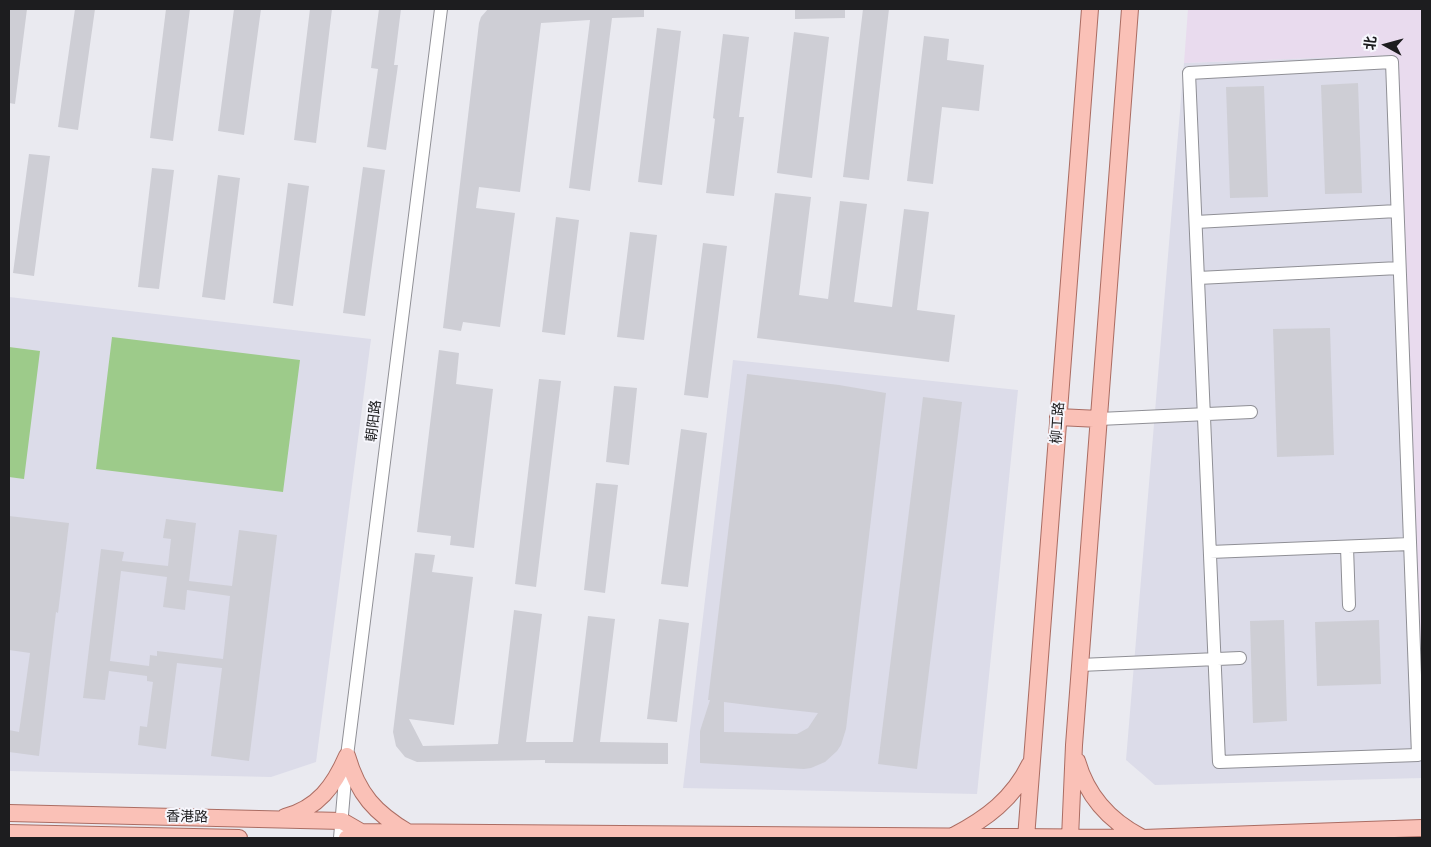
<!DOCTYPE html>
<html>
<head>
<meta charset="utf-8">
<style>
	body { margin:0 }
	#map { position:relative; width:1431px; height:847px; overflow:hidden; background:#eaeaf0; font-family:Rubik,"Noto Sans SC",sans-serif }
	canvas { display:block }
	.frame { position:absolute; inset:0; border:10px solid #1d1d1f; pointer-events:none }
	.north { position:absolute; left:1361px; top:20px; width:50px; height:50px; -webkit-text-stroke:4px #f7f7fd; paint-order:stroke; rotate:277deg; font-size:14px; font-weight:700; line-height:20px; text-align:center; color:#1d1d1f }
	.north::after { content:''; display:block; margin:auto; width:18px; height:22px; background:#1d1d1f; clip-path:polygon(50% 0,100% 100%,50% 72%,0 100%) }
</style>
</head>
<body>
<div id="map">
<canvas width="1431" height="847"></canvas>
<div class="frame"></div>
<div class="north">北</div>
</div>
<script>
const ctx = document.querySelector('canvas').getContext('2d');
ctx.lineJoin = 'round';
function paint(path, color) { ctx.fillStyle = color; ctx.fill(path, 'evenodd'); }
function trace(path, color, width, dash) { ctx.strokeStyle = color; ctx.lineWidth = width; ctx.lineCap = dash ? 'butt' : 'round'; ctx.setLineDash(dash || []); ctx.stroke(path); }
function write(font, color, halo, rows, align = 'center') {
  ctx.font = font + ' Rubik,"Noto Sans SC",sans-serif'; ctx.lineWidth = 4; ctx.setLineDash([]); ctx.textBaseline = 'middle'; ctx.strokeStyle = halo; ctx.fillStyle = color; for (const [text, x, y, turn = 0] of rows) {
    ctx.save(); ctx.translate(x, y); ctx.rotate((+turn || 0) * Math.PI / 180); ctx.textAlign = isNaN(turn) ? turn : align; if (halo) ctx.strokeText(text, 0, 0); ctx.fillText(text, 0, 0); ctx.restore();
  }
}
paint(new Path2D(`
	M1395,55L1422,707V778L1155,785L1126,760L1184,63Z
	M9,297L371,339L316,762L271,777L9,771Z
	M733,360L1018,390L977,794L683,788Z`), '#dcdce9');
paint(new Path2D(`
	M1188,9H1422V707L1395,55L1184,63Z`), '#e9dbee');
paint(new Path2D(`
	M112,337L300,360L283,492L96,469Z
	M9,347L40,351L24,479L9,477Z`), '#9dcb8a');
paint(new Path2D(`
	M9,9H27L15,104L9,103Z
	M75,9H95L78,130L58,127Z
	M166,9H190L173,141L150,138Z
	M234,9H261L244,135L218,131Z
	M310,9H332L316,143L294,140Z
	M379,9H401L394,65H398L386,150L367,147L378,69L371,68Z
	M488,9H644V17L612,18L590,191L569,188L590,20L541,23L520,192L479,187L476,208L515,213L500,327L463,322L461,331L443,328L479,23L481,17Z
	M795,9H845V18L795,19Z
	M863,9H889L869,180L843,177Z
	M657,28L681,31L662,185L638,182Z
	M794,32L829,37L812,178L777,173Z
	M723,34L749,37L739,117H744L734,196L706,193L715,119L713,118Z
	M924,36L949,39L947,60L984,65L979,111L942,107L933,184L907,181Z
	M1358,83L1362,193L1325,194L1321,85Z
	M1264,86L1268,197L1230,198L1226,87Z
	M29,154L50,156L34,276L13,273Z
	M363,167L385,170L365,316L343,313Z
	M152,168L174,170L159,289L138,287Z
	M218,175L240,178L225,300L202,297Z
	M288,183L309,186L293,306L273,303Z
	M775,193L811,197L799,295L828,299L840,201L867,204L854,302L892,307L904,209L929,212L917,310L955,315L949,362L757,338Z
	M556,217L579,220L565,335L542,332Z
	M630,232L657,235L644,340L617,337Z
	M703,243L727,246L708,398L684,395Z
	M1330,328L1334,455L1277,457L1273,329Z
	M439,350L459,353L456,384L493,389L474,548L450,545L451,536L417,532Z
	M747,374L839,385L886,393L846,729L841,745L837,751L825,762L811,768L804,769L700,763V731L710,700H708ZM724,702L764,707L818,713L808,728L797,734L724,732Z
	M539,379L561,381L536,587L515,584Z
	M614,386L637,388L629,465L606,462Z
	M923,397L962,402L917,769L878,764Z
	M681,429L707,433L688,587L661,584Z
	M596,483L618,485L605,593L584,590Z
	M9,516L69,523L58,613L56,612L39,756L9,752V730L19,732L30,653L9,650Z
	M166,519L196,523L189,581L232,586L239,530L277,535L249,761L211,756L222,668L177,663L166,749L138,745L140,726L147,727L153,682L147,681V676L109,671L105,700L83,698L101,549L124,552L122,561L168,566L171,539L163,538ZM121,571L167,577L163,607L185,610L187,590L230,596L223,659L157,651V656L150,655L149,666L110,661Z
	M415,553L435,555L432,572L473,577L454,725L409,719L423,746L498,744L514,610L542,614L526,742H573L588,616L615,619L600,742L668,743V764L545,763V760L417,762L405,757L396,746L393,732Z
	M659,619L689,623L677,722L647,719Z
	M1284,620L1287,721L1253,723L1250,621Z
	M1379,620L1381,684L1317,686L1315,622Z`), '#ceced5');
const minor = new Path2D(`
	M1392,62L1418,755L1219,762L1189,73Z
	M1196,222L1397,211
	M1198,278L1399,268
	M1099,419L1251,412
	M1347,547L1349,605
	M1210,552L1410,544
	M1080,665L1240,658
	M340,838L347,756L441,9`);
const major = new Path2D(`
	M1058,417L1099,419
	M347,756C358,794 375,813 409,833
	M1077,761C1087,796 1108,820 1141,837
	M9,813L342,821L361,832
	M285,817C318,808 334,786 347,756
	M9,833L239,838
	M953,836C986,819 1013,799 1030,764
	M347,838L361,832L1143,838L1422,828
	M1026,838L1090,9
	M1070,838L1074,745L1130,9`);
trace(minor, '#8f8f95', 14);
trace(major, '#ab6d63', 18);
trace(minor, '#fff', 12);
trace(major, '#fac1b7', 16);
write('14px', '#1d1d1f', '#f7f7fd', [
	["朝阳路",374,421,-83],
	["柳工路",1058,423,-86],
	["香港路",187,817,1]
]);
</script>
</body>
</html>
